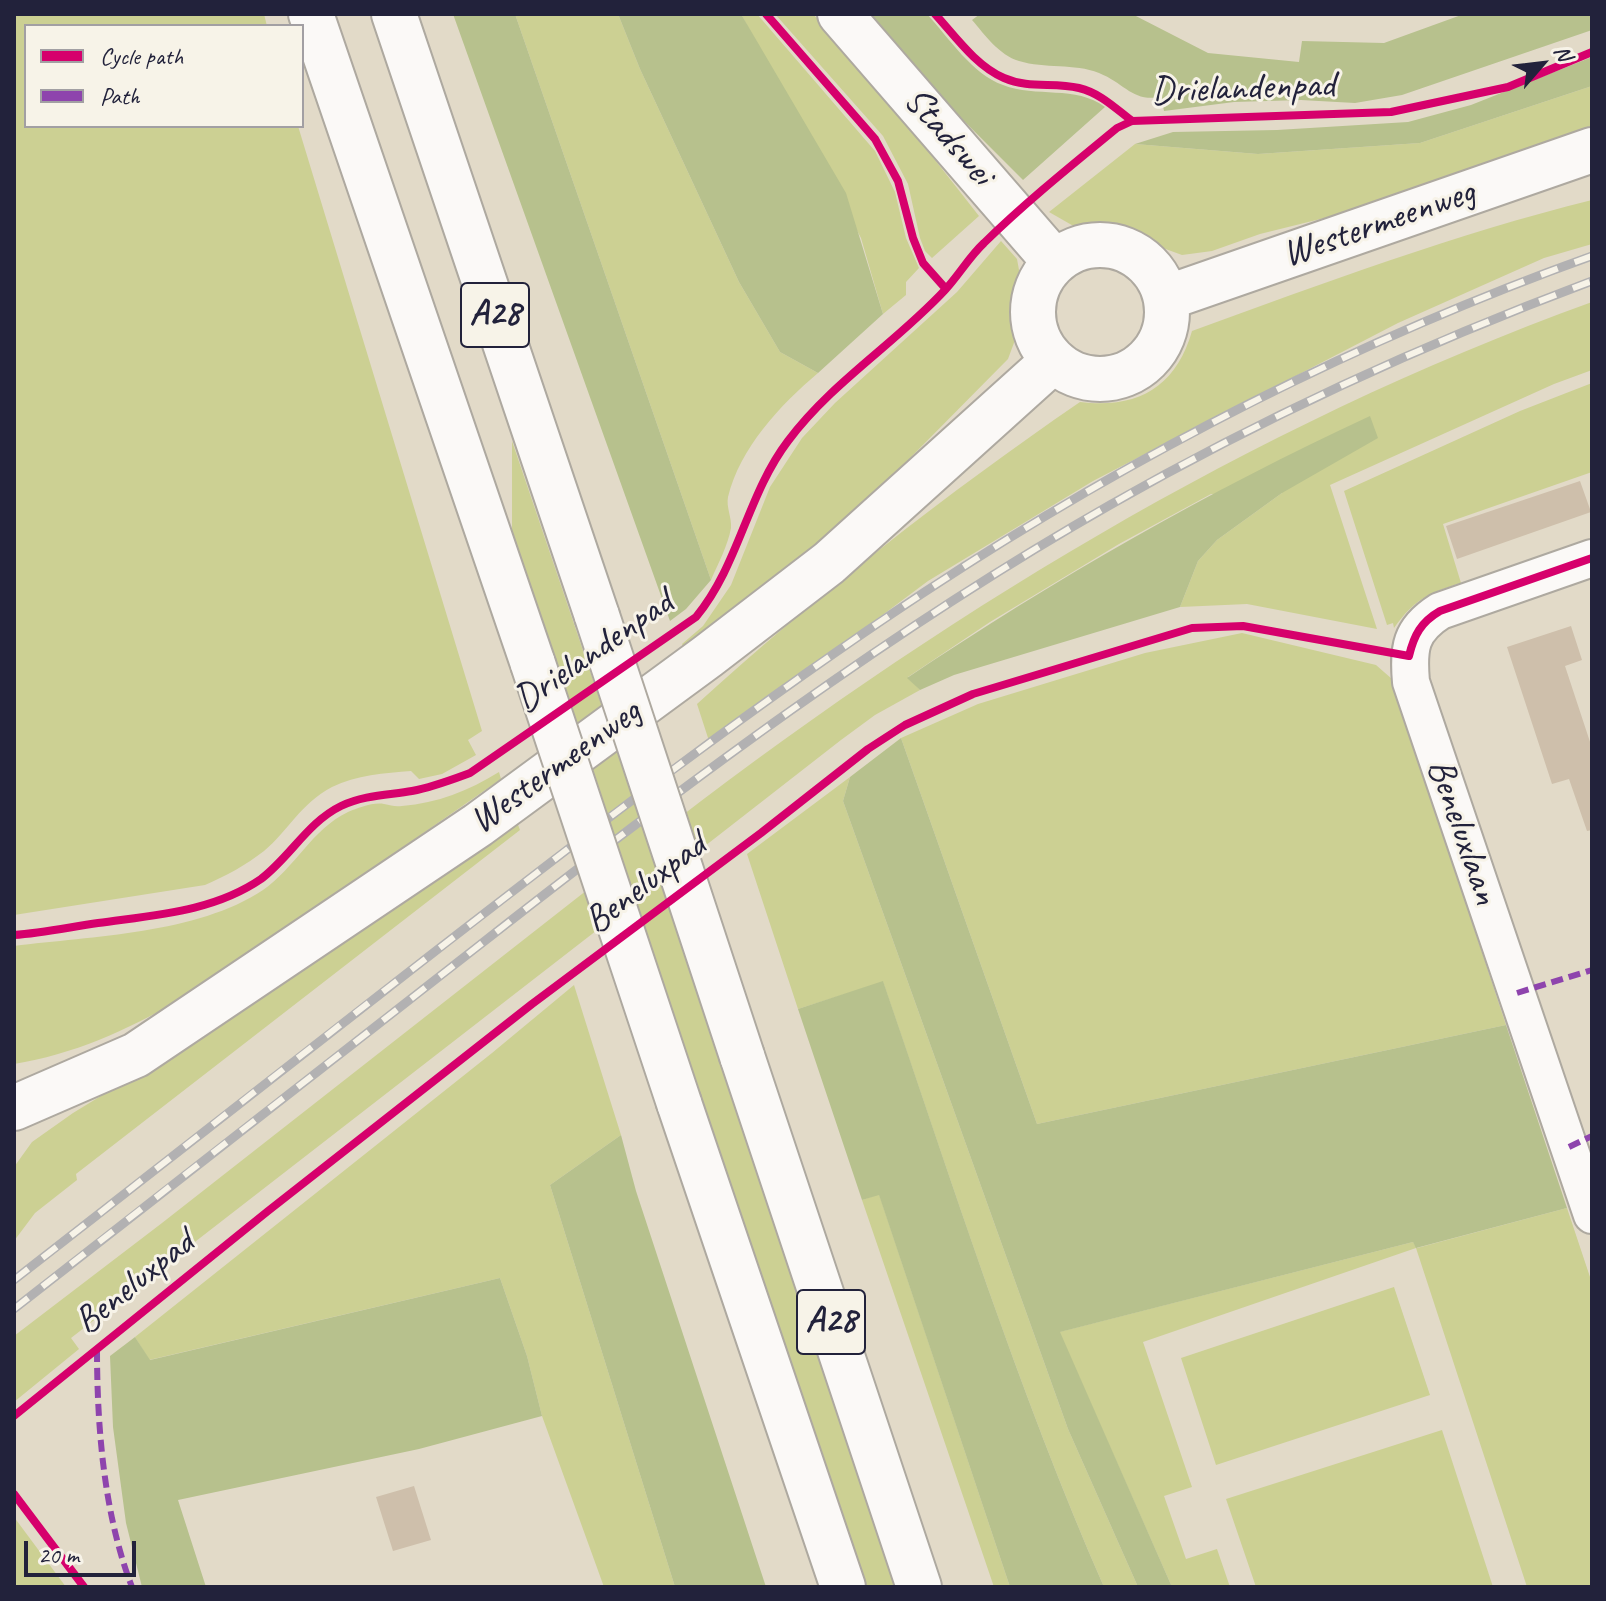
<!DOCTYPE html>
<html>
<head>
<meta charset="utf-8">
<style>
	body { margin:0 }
	#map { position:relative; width:1606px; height:1601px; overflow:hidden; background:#e2dac8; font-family:Caveat,sans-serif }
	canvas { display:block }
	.frame { position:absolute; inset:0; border:16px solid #22223b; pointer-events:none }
	.legend { position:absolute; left:24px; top:24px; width:280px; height:104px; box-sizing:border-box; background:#f7f3e8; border:2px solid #a29fa3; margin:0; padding:10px 14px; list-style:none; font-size:24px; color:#22223b }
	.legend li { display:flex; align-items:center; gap:16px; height:40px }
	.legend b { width:40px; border:2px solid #a29fa3 }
	.north { position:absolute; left:1502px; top:24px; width:80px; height:80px; -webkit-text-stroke:6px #f7f3e8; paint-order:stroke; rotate:62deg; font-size:22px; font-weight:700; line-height:32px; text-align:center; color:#22223b }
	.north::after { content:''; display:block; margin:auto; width:28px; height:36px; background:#22223b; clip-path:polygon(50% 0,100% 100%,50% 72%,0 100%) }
	.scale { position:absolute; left:24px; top:1541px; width:112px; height:36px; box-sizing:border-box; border:4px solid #22223b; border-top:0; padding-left:10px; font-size:24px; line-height:28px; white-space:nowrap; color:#22223b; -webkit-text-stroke:6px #f7f3e8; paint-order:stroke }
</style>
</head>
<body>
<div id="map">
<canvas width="1606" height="1601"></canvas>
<div class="frame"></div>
<ul class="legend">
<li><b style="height:10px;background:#d6006c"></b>Cycle path</li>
<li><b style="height:10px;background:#8e44ad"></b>Path</li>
</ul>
<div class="north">N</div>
<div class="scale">20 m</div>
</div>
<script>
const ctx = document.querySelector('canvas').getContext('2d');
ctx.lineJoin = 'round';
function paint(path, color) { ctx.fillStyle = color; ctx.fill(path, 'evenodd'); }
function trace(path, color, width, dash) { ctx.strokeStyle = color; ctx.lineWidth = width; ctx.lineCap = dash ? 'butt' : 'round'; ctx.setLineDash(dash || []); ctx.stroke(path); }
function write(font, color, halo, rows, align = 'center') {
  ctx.font = font + ' Caveat,sans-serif'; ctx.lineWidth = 6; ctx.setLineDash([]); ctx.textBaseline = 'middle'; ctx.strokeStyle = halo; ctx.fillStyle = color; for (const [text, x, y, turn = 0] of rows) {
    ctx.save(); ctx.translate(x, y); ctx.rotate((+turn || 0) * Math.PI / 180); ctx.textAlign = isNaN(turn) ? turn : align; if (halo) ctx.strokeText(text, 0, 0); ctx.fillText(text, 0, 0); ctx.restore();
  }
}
paint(new Path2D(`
	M14,14H264L267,26H26V126H298L482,731L468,740L476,755L442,774L419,779L411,771C385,773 356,775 332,787C300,804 289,830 264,851C246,865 226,876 205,885L14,915Z
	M515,14H618L640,69L739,282L780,352L818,373C780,405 740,448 728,497C726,507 732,518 731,528C728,545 718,564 711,580Z
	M741,14H757L875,151L895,192L906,238L919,268L906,282V295L883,314L861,238Z
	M775,14H813L884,95L979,216L932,258L925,251L920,238L908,184L883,136Z
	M1592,86V126L1433,191L1260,234L1212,251L1182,255L1119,232L1077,228L1049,212L1135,144L1258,154L1420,143Z
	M1592,200V244L1544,258L1398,323L1093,481L928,581L710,744L697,704C817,595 946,494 1080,402C1138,409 1176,387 1192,331C1324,283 1455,234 1592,200Z
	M1001,241L1017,259L1021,281L1018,303V332L1008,359L829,540L685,651L682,644L703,626L731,585L770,487L802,438L835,403L957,292Z
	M1592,302V370L1554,384L1330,485L1377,629L1247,604L1180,607L1198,561L1217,540L1282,493L1211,494L1119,544L990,622L908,677L920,690L875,715L841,740L660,881L898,1587H863L632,903L71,1338L79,1349L14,1402V1336L162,1223L619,865L512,549V441L648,842C934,619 1249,426 1592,302Z
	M1592,383V472L1443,524L1461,583C1428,593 1414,600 1394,628L1393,623L1387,625L1344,491L1520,411Z
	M1242,633L1376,665L1392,679L1506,1025L1037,1124L901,738L978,704L1145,653Z
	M499,772L501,779C443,820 384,860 325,901C230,968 132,1045 14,1064V946C92,936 197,934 263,890C295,868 312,829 348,812C358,808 373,802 384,804C391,805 394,807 402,806C438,803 468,791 499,772Z
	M850,777L843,801L1068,1429L1138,1587H1104C1018,1390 953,1185 883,982L798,1009L747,854Z
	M515,817L520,830L76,1174L77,1180L35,1213L14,1241V1167L32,1142L73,1113L181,1047Z
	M574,985L621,1135L550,1185L675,1587H604L542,1416L527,1356L500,1278L149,1360L135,1337L492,1053Z
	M879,1194L1010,1587H994L862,1200Z
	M1567,1208L1592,1283V1587H1527L1416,1248L1143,1342L1192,1487L1164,1496L1186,1559L1217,1549L1230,1587H1172L1059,1332L1413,1242L1417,1248Z
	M1394,1287L1430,1395L1216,1465L1181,1358Z
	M1442,1430L1493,1587H1256L1226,1499Z
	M14,1517L66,1587H14Z`), '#ccd093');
paint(new Path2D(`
	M453,14H515L711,580L686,609L670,621Z
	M618,14H741L846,193L883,314L818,373L780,352L739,282L640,69Z
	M865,14H927C949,38 972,74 1003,85C1036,98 1076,85 1105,107L1023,180L946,103Z
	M980,14H1132L1208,53L1299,62L1302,41L1384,43L1464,14H1592V30L1402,95L1355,103L1301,100L1234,102L1164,111L1161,97C1132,102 1126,84 1099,73C1074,63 1045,69 1019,61C999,55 985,35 972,20Z
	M1592,57V86L1420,143L1258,154L1135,144L1173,132L1277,130L1408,122L1471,105Z
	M1370,416L1378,438L1282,493L1217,540L1198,561L1180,607L954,675L920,690L907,678C1055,579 1208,491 1370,416Z
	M901,738L1037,1124L1506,1025L1567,1208L1416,1248L1413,1242L1060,1332L1172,1587H1138L1068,1429L843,801L850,777Z
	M883,981C953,1185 1018,1390 1104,1587H1010L879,1195L862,1200L798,1009Z
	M621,1135L636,1191L766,1587H675L550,1185Z
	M500,1278L527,1356L542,1416L419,1449L178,1500L206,1587H142L126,1523L113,1427L110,1356L135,1337L150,1360Z`), '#b7c18d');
paint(new Path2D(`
	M1580,481L1591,512L1457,559L1446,526Z
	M1571,626L1582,660L1565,666L1592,748V830L1587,831L1569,779L1552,784L1507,647Z
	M414,1486L431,1540L393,1551L376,1497Z`), '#cebfab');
const street = new Path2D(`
	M1592,558L1440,611C1410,630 1408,648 1411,682L1592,1215`);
const secondary = new Path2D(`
	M840,14L1055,262
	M1033 312a67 67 0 1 1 134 0a67 67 0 1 1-134 0Z
	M1166,298L1592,150
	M14,1108L136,1055L478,825L708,656L829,563L1053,361`);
const highway = new Path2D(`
	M311,14L533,664
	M394,14L597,616
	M742,1056L919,1587
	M679,1103L843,1587`);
trace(street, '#aea9a0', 40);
trace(secondary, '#aea9a0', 48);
trace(highway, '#aea9a0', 48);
trace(street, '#fbf9f7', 36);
trace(secondary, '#fbf9f7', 44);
trace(highway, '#fbf9f7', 44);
const rail = new Path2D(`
	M14,1280C154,1171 293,1061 433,953C593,829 754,705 923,593C1131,456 1357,340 1592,256
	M14,1309C171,1185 329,1063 486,940C685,784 889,631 1110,505C1264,417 1426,343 1592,281`);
trace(rail, '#b2b1b2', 9);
trace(rail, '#f7f3e8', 6, [18]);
const highwayBridge = new Path2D(`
	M597,616L742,1056
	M533,664L679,1103`);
trace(highwayBridge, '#aea9a0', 48, []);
trace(highwayBridge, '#fbf9f7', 44);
trace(new Path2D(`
	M1517,993L1592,970
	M1569,1147L1592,1136
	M97,1350C97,1427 104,1515 132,1587`), '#8e44ad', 6, [12, 6]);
trace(new Path2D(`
	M766,14L875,139L898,181L913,238L923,263L946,289
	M935,14C955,36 976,66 1004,78C1029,89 1053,82 1079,88C1100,93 1115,108 1132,121
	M14,935C42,933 70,927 98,923C154,915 213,912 261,879C290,857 308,822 341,806C364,795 389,795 412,791C433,787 451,780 470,773L696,617C739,565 747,495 788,441C832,382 896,343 945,290C959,275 969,257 984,243C1026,202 1072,165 1117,128L1132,121L1391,112L1508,87L1592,52
	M14,1416L268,1211L532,1004L761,833L868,749L905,725L973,694L1192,628L1243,626L1409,656C1414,635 1421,622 1440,611L1592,558
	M14,1494L84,1587`), '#d6006c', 8);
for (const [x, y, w] of [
	[495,315,68],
	[831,1322,68]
]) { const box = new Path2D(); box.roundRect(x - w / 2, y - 32, w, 64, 6); ctx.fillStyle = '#f7f3e8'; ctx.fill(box); trace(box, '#22223b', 2); }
write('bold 36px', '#22223b', null, [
	["A28",495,315],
	["A28",831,1322]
]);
write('38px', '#22223b', '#f7f3e8', [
	["Drielandenpad",1243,89,-2],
	["Stadswei",948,137,49],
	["Westermeenweg",1379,224,-19],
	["Drielandenpad",594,652,-35],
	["Westermeenweg",556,767,-36],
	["Beneluxlaan",1462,832,71],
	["Beneluxpad",646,884,-37],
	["Beneluxpad",135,1283,-39]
]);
</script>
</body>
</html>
